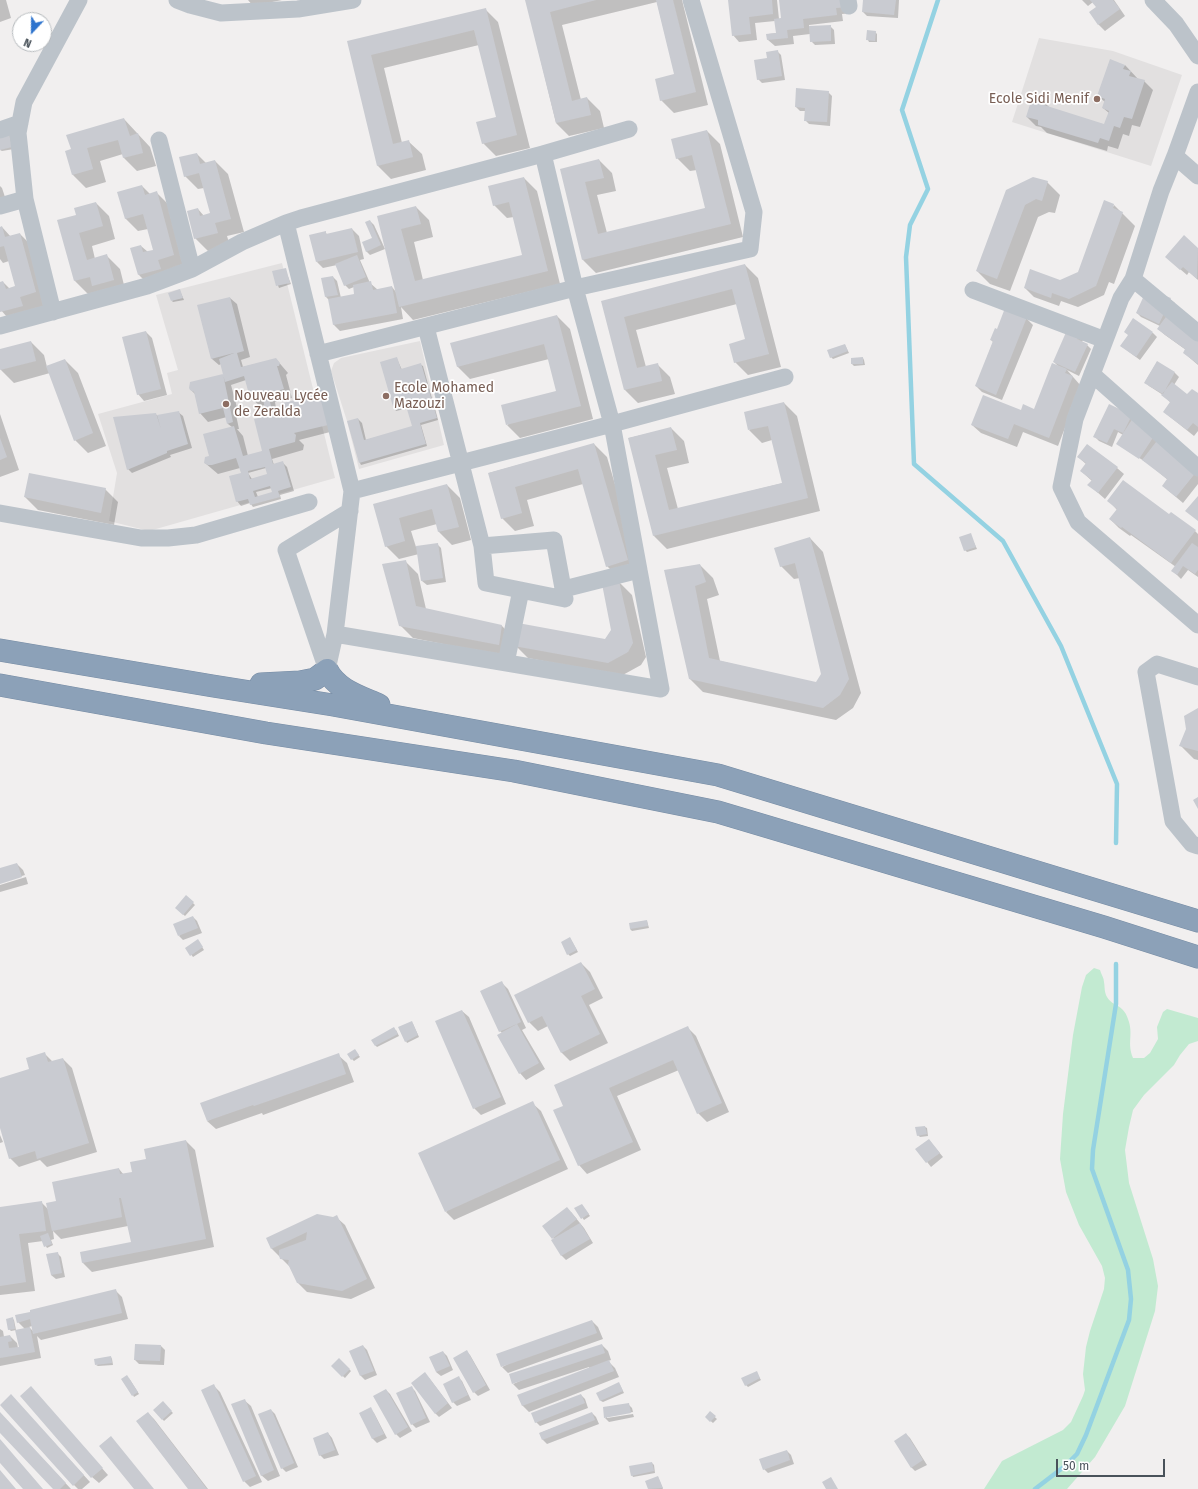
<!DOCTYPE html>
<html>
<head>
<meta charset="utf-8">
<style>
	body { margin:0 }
	#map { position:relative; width:1198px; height:1489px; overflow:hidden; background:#f1efef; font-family:"Fira Sans",sans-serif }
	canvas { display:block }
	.north { position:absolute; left:12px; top:12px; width:40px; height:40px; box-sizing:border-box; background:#fff; border:1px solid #b6babd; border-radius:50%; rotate:202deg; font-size:11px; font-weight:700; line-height:16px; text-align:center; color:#49525a }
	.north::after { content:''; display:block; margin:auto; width:14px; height:18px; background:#2d73cd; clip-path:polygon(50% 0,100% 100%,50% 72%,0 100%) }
	.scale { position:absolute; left:1056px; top:1459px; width:109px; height:18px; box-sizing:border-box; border:2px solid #49525a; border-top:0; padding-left:5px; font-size:12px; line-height:14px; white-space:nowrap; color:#49525a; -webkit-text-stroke:3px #fff; paint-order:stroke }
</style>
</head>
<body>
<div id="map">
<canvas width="1198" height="1489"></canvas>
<div class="north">N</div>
<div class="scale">50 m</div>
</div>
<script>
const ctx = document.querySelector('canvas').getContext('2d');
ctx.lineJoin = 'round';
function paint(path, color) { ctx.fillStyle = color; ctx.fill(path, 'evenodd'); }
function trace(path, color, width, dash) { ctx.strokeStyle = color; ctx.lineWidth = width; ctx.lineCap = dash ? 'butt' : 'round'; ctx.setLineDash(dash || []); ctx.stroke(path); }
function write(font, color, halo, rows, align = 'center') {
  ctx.font = font + ' "Fira Sans",sans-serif'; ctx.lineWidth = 3.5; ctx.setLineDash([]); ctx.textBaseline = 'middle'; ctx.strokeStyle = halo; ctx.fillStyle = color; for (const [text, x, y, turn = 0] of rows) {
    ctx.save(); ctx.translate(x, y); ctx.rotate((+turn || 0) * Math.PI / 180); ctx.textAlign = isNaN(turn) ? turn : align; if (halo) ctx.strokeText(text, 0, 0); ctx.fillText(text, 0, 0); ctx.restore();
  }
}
paint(new Path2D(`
	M1039,38L1113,51L1182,75L1151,166L1012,122Z
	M282,263L335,478L149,531L109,521L117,473L98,414L172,394L167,373L178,370L156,295Z
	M420,341L444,445L359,469L347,421L331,371L334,363L341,358Z`), '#e2e0e0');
paint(new Path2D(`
	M1094,968L1100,970C1101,974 1104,978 1104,982C1105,988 1104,991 1107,997C1114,1008 1124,1003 1129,1022C1133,1036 1127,1043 1133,1058H1144L1150,1053L1158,1039L1157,1027L1163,1012L1167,1009L1198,1018V1041L1189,1044L1180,1055L1174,1065L1144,1095L1133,1110L1129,1127L1125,1150L1129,1183L1153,1259L1158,1286L1155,1311L1125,1406L1095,1457L1067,1489H984L1002,1461L1063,1430L1071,1422L1083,1396L1085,1390L1083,1374L1086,1347L1090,1331L1104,1289L1105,1278L1102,1266L1079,1225L1066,1192L1060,1159L1063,1114L1073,1035L1082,987L1086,975Z`), '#c2ead1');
paint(new Path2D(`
	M0,0H6L11,18L0,22Z
	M248,0H282L253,6Z
	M526,0H682L708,105L674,113L661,100L675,75L657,2L562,25L581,100L587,98L600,111L604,128L569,136L556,123Z
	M729,0H777L779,19H782L783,0H850L854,13L842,14L843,21L809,25V27L830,26L834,30L835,44L815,45L811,41L810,34L793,36L794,44L775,46L768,40V34L777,33L775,21L755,23L757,40L739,42L733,35Z
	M864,0H899L898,18L867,16L863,12Z
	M1082,0H1114L1125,16L1105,31L1098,24L1097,8L1093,2L1088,6Z
	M485,9L498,22L530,148L496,156L483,143L497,118L479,45L384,68L402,143L408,141L422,154L426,170L391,179L378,166L348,42Z
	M875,32L877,34V42H869L868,40Z
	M777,51L781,55L785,80L762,83L758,79L768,59Z
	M1125,65L1138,79L1144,81L1153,90L1140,127L1132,125L1129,136L1123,134L1118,149L1108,146L1107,151L1047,133L1041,127L1036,126L1027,117L1044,102L1050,108L1105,125L1109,113L1103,108L1105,102L1098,96Z
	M828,92L832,96L830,126L809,124L805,120V111H800L796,107Z
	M124,119L150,147L156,166L137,171L124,158L123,154L100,161L106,182L86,188L73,175L72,150Z
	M707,131L720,144L743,237L596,273L583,260L561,170L599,160L612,173L616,191L597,195L607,233L707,209L697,170L690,171L677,158Z
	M9,135L11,136L14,149L2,151L0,150Z
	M197,154L206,163L215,161L228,174L244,232L227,236L230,246L208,251L195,238L198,209L204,216L211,214L204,188L198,189L185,176Z
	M524,178L537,191L560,284L413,320L401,307L403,319L340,331L334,325L329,300L326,297L322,279L333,277L337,281L341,298L356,295L354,287L349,289L345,285L337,265L323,268L317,262L325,232L328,235L352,229L359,236L364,259L360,260L370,283L378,290L392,287L396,292L378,217L416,207L429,220L433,237L414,242L423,280L523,256L514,217L507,218L494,205Z
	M1047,182L1060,195L1055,213L1049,212L1038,217L1010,291L990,284L977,271L1007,190Z
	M0,186L2,188L8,206L0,208Z
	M142,186L150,194L157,193L170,206L187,268L152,288L139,275L141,246L148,252L154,251L148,229L138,231L125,218Z
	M96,203L109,216L115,239L92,246L95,259L107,256L120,269L126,293L88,294L75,281L58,221L78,216Z
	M1114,205L1135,226L1114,284L1109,282L1104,295L1078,307L1061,301L1059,306L1034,297L1025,288L1060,281L1079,273Z
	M370,221L374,225L385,249L370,255L366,251L373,238Z
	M2,227L11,237L20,234L33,247L49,305L14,325L0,309V283L3,282L10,289L16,287L9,261L3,263L0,259V228Z
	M1184,237L1198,249V280L1189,272L1187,275L1173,263Z
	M745,265L758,278L781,367L748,375L735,362L747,340L737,304L636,330L646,367L657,364L670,377L675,394L638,403L625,390L602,302Z
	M285,269L291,284L279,288L273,272Z
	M180,291L184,300L173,302L172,301Z
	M1166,296L1175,303L1173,307L1198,325V365L1184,353L1186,350L1165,335L1158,329L1160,326L1141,317L1137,313Z
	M230,298L237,304L250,357L241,360L243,367L276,359L288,373L286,375L292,398L275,402L277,414L286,411L320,395L334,431L299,440L304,445L303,450L272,459L274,465L283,463L287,467L294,491L280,495L281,499L253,507L250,503L241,506L237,501L242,474L240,468L218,474L205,463L232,427L228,424L227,417L208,422L200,413L195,394L191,390L222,375L225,378L221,364L219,365L212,359L198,306ZM246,380L251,398L260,406L265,405L269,416L264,451L248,456L243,436L237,429H239L236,415H239L231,385ZM266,468L268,475L252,479L248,473ZM266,476L271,486H269ZM272,488L273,493L258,497L256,492Z
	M557,316L570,329L593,419L520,438L507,425L557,392L549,359L470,379L457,366Z
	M1026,318L1033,325L1002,400L982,392L976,386L993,342L991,340L997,330Z
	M1068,331L1083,340L1082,342L1087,345L1091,349L1079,376L1067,370L1081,386L1058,446L1023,432L1017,447L981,433L972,425L1022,411L1035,410L1059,367L1054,362Z
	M146,332L152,338L167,395L144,401L138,394Z
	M1153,333L1157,337L1140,360L1121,346L1129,335Z
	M31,342L44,355L47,367L65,360L78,373L106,446L88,453L75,440L50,373L14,383L1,370L0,350Z
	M845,345L849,353L833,359L831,357Z
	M863,358L864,360L865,365L854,366L852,364Z
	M397,359L402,370L421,365L423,366L438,420L421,425L427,446L361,465L360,463L358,419L362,423L366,440L413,427L408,408L396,411L395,409Z
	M1157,362L1175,373L1179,377L1174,385L1188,396L1198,395V431L1194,436L1164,412L1171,403L1163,395L1149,386L1145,382Z
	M784,403L797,416L820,511L667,549L654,536L629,438L671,428L684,441L689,463L667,468L678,509L783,483L772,440L762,443L749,430Z
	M1110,405L1159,438L1198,474V484L1183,503L1163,486L1168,480L1145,461L1144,462V461L1121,446L1123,435L1118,432L1112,447L1099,441L1095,437Z
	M178,412L183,416L192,448L170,455L171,457L132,473L128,469L155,414L158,416Z
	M0,414L19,470L0,477Z
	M594,444L607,457L641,573L620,579L607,566L583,484L527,500L534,526L515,531L502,518L489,473Z
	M1078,457L1117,468L1124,474L1105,499L1089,485L1092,481L1081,471L1086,464Z
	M447,485L460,498L471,540L452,545L439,532L437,524L411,531L416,547L437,544L441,548L446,582L427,585L422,581L419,554L399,559L386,546L374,505Z
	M105,489L118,502L114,525L38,510L25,497Z
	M1109,501L1169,516L1195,531L1198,534V577L1188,570L1181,579L1173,571L1176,567L1131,535L1130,536L1119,528L1110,519L1117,510Z
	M970,534L977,549L967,552L965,550Z
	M810,538L823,552L861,693L853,708L836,720L703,692L690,679L665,571L700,565L713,578L719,595L707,599L720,661L816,683L822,674L800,578L794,579L781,566Z
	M405,561L418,574L426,609L502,626L516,640H605L612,630L619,582L632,595L646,657L641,665L621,676L528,658L514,644L512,658L413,638L400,625Z
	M1198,709V760L1194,759L1181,746L1187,729Z
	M17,864L23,870L25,875L0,883V869Z
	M26,877L28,884L0,892V885Z
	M186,896L195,905L185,916L176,908Z
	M193,917L197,921L202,933L183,940L179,936Z
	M647,921L649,928L632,931L630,929V924Z
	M570,938L578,952L570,956L568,954Z
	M199,942L204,950L193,957L186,948Z
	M581,963L590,972L603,998L589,1005L608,1043L570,1061L562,1053L548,1026L538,1031L529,1022Z
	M501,982L508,989L526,1028L522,1030L545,1069L526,1080L520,1073L502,1033L500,1031Z
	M462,1011L469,1017L506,1104L481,1115L474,1108Z
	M413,1024L419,1037L407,1043L406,1041Z
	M688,1028L696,1036L729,1112L707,1122L698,1113L679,1070L617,1096L641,1150L587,1174L579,1165L564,1106Z
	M396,1030L399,1036L377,1047L376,1046L372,1040Z
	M356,1052L360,1057L354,1061L348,1055Z
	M44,1053L53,1062L63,1059L72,1068L97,1152L47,1167L40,1160L19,1167L10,1158L0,1125V1079L31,1070Z
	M338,1055L347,1063L354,1082L263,1115L262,1113L216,1129L207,1121Z
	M532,1103L541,1111L568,1169L454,1220L446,1212Z
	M925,1127L927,1128L928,1136L920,1137L918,1135Z
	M0,1135L3,1142L0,1143Z
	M929,1140L943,1157L931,1167L917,1149Z
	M186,1141L195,1150L214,1247L92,1272L83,1263L81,1253L132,1243L128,1226L61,1239L53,1231L54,1239L51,1240L53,1245L47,1248L43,1241L28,1243L35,1291L0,1295V1208L41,1202L48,1209L57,1202L119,1169L124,1175L133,1173L147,1159Z
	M582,1205L590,1216L584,1220L576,1209Z
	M571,1212L584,1228L593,1243L566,1260L562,1256L553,1240L554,1239L553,1238Z
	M336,1217L345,1225L375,1288L351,1299L307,1292L298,1283L290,1267L272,1249L268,1239Z
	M57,1253L61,1257L65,1277L56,1279L51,1275Z
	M116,1291L122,1297L128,1319L41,1340L37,1336L41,1358L0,1366V1329L3,1331L4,1337L10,1336L17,1343L18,1348L20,1347L25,1329L18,1322ZM32,1326L34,1332L29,1327Z
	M12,1318L14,1320L16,1330L11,1331L9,1329Z
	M592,1321L598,1327L603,1339L508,1373L502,1367Z
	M602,1345L608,1351L611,1360L608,1361L615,1368L619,1377L529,1412L522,1405L590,1369L589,1367L519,1390L513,1384Z
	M161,1346L165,1350L164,1365L139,1364L135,1360Z
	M363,1346L367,1350L377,1375L365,1380L361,1376L351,1351Z
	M466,1351L470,1355L490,1390L478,1396L474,1392Z
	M443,1352L447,1356L453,1370L441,1376L436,1372Z
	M111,1357L112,1359L113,1365L98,1366L96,1365Z
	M339,1359L351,1371L345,1378L332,1366Z
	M756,1372L761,1380L748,1387L746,1385Z
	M458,1377L462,1381L471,1400L457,1406L453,1402Z
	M129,1378L139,1394L134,1397L133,1395Z
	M429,1378L452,1408L439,1417L435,1413Z
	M213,1385L220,1392L262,1482L250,1487L244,1481Z
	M620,1385L624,1393L603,1402L601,1401L598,1393Z
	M411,1387L415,1391L430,1422L416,1428L412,1424Z
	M386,1390L390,1394L412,1431L400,1438L396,1434Z
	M37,1394L108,1475L99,1483L92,1477Z
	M581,1395L585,1399L588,1408L540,1426L536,1422Z
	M244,1400L251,1406L280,1476L268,1481L261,1475Z
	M17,1402L90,1482L82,1489H78L74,1485Z
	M163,1403L173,1413L164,1421L155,1410Z
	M628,1404L632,1408L633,1412L607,1416V1418L633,1414L634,1417L609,1422L605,1418Z
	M370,1409L374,1413L387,1438L377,1443L373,1439L360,1414Z
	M271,1410L275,1414L298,1467L286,1472L282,1468Z
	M0,1413L71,1489H54L0,1431Z
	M148,1413L154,1419L208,1489H189Z
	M592,1413L596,1417L599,1424L547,1444L543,1440L540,1433Z
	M710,1413L717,1419L713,1423L706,1417Z
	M328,1433L332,1438L339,1455L324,1459L320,1455Z
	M906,1434L910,1438L927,1465L915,1471L911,1467Z
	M787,1451L791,1455L794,1464L768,1473L764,1469Z
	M652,1463L654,1465L655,1473L633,1477L632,1475Z
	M658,1477L663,1489H649L646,1482Z`), '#0003');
trace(new Path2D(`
	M938,0L902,110L928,189L910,225L906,257L914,464L1003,541L1061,646L1117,784L1116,843
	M1035,1489L1065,1466L1077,1454L1086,1435L1129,1320L1131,1299L1128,1270L1092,1169L1093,1150L1116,1004V964`), '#94d2e2', 4.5);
paint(new Path2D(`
	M525,0H596L550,12L572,101L587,97L591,115L556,123Z
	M656,0H673L696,92L660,101L655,79L674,74Z
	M728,0H772L773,14L749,17L751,34L732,36Z
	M779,0H847L848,7L836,8L837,15L803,19L804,28L787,30L788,38L767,40L766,34L776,33L774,19L781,18Z
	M863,0H896L894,15L862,12Z
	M1090,0H1113L1120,9L1098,25L1089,12L1096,7Z
	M486,8L517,135L482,144L476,122L496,117L474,30L371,55L393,144L409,140L413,157L377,166L347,41Z
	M831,25V41L810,42L809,26Z
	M867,30L876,31L875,41L866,40Z
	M778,50L782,76L757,80L754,60L767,58L766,52Z
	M1110,59L1125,65L1123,69L1131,71L1129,76L1145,80L1132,119L1124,117L1120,128L1114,126L1109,141L1100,138L1098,143L1038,125V120L1026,117L1032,98L1044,101V105L1104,124L1109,111L1102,108L1105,99L1097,96Z
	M796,88L829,91L827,122L804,121L805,108L795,107Z
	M124,118L130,136L138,133L143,153L123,158L118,140L87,148L93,169L72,175L65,151L71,149L66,135Z
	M707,130L731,224L582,260L560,169L599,159L604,178L585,182L598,234L705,208L692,155L676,159L671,139Z
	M9,134L12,147L0,150V136Z
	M197,153L200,164L215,160L231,219L215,223L218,233L194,239L187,211L198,208L200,216L210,213L199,173L184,177L179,157Z
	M524,177L548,271L399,307L377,216L416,206L421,224L401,229L415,281L522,255L509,202L493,206L488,186Z
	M1033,177L1048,181L1042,201L1036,199L1025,205L997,279L976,271L1006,190Z
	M142,185L145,195L157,191L174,255L158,260L161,269L138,275L130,248L141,245L143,252L153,250L143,214L125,219L117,192Z
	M1104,200L1114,204L1113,208L1123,212L1096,286L1069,299L1052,293L1051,298L1024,288L1030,269L1060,280L1078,272Z
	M96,202L103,226L79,233L87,260L107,254L114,280L92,286L90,277L74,281L57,220L76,215L74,208Z
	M370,220L381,245L366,252L362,242L372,238L365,222Z
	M2,226L5,237L20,233L36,292L20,297L23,306L0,312V282L3,281L6,289L15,286L4,246L0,247V227Z
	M352,228L358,252L316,262L309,235L326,231V234Z
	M1184,235L1198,248L1197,279L1183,267L1180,270L1165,257Z
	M357,255L366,277L344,286L335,264Z
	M745,264L769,354L734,363L729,344L745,339L732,289L624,317L637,368L658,363L662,381L624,390L601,301Z
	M286,268L290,283L276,286L272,271Z
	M333,276L338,295L325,297L321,278Z
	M371,281L373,290L392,286L397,313L333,325L328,299L354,294L353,285Z
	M180,289L183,298L171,301L168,293Z
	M1147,289L1171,298L1159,324L1136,313Z
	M230,297L244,351L237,353L241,367L276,358L280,363L279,366H277L284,389L250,398L244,376L225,382L219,359L234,353L211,359L197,305Z
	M1174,306L1198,330V364L1183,353L1185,349L1157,329Z
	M1005,308L1027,317L996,395L975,386L993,341L990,340L995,328L997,329Z
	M557,315L581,406L506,425L501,405L556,391L544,344L457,367L450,343Z
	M1133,318L1153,332L1136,357L1120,346L1128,335L1124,332Z
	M1067,330L1079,335L1077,339L1088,344L1075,372L1053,362Z
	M146,331L161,389L137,395L122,337Z
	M31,341L36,361L0,370V349Z
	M845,344L848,351L830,358L827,350Z
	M397,357L401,369L421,363L437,418L420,423L426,444L359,463L347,421L358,418L364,440L412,426L406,406L394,410L380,362Z
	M863,357V364H851V358Z
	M65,359L93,433L74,441L46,366Z
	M1157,361L1175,372L1163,394L1144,383Z
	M1052,363L1067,369L1065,373L1073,376L1049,438L1014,424L1008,439L971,425L983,395L1021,410L1023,404L1034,409Z
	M223,374L233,422L227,424L223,408L199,414L194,392L190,390L189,388L190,382Z
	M1172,382L1187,394L1192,389L1198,393V427L1193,423L1187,430L1163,412L1170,402L1161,395Z
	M268,394L273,414L285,411L283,403L320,394L328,425L294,433L296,435L295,442L269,449L273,464L283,461L291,487L278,491L280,497L250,505L248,499L236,502L229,476L241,473L236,458L212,465H208L204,463L205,457L209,456L203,434L234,426L243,456L262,451L254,419L267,416L262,396ZM265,467L267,474L250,479L248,471ZM270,486L272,492L255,497L253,491Z
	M784,402L808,498L653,536L628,438L671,427L677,450L655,455L669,510L782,483L768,426L748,430L744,412Z
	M1109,404L1132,415L1123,433L1114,429L1107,443L1093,437Z
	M179,411L188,444L167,451V453L127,470L113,417L156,413L161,429L157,415Z
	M1133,418L1156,433L1139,459L1116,444Z
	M1160,437L1197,471L1176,497L1162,486L1167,479L1142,460Z
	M0,438L7,457L0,460Z
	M594,443L628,560L606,567L578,469L515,487L522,513L501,519L488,473Z
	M1087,444L1118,467L1098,493L1087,485L1092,480L1080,471L1086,463L1077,457Z
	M29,473L106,488L101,513L24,497Z
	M1123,480L1169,514L1171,512L1196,530L1171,563L1122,527L1121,528L1109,519L1117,509L1107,501Z
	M447,484L459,527L438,532L432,509L399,518L405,541L385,547L373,504Z
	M1198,496V521L1185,511Z
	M971,533L976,547L964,551L959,537Z
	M810,537L849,679L840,695L823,708L689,679L664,570L700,564L706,582L695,586L709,658L816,682L821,674L795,563L780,567L774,548Z
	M438,543L443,578L421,581L416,546Z
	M1192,543L1198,547V570L1195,574L1183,566L1177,575L1171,571Z
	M406,560L416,606L502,625L499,645L399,626L382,564Z
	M619,581L633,643L628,652L608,663L514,646L518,623L605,639L611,630L602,584Z
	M1198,708V751L1179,746L1186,729L1184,716Z
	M1198,797V809L1193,800Z
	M17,863L22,877L0,884V868Z
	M186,895L194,902L183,915L175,908Z
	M193,916L198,928L178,936L173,924Z
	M647,920L648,926L630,929L629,923Z
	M570,937L577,950L567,955L561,942Z
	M198,939L203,947L190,956L185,948Z
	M581,962L595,989L581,996L600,1034L561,1053L542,1016L528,1023L514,995Z
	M502,981L521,1022L499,1032L480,991Z
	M462,1010L501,1097L473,1109L435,1021Z
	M412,1021L418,1035L405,1042L398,1027Z
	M517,1024L539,1063L519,1074L497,1035Z
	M688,1026L722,1103L697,1114L673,1060L609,1088L633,1142L578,1166L553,1110L563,1106L554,1085Z
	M394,1027L398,1034L375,1046L371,1040Z
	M355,1049L359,1055L351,1060L347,1054Z
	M45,1052L48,1062L63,1058L89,1143L37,1159L35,1151L9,1159L0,1128V1078L29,1069L26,1058Z
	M339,1053L346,1074L254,1106L253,1105L207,1121L200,1103Z
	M533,1101L560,1160L445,1212L418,1153Z
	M925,1126L927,1134L917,1136L915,1127Z
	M929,1139L940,1153L926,1163L915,1149Z
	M186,1140L206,1239L82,1263L80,1252L131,1242L121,1198H119L122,1217L52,1231L46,1203L56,1201L52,1182L119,1168L120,1174L132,1172L130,1162L146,1159L144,1149Z
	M42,1201L46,1231L19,1234L26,1282L0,1286V1207Z
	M582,1204L589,1214L581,1219L574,1208Z
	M567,1207L577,1219L552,1239L542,1226Z
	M317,1214L333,1217L337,1215L367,1279L342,1291L297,1283L288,1264L289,1260L280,1259L279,1255V1250L306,1240L307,1232L271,1249L266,1238Z
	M580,1223L590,1239L561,1256L551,1240Z
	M48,1233L52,1244L44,1247L40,1236Z
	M58,1252L62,1273L51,1275L46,1254Z
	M116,1289L122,1313L33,1334L30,1319L17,1323L15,1315L30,1312V1310Z
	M13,1317L15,1329L8,1330L6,1319Z
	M592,1320L597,1333L501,1367L496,1354Z
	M30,1327L35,1352L0,1358V1337L10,1335L12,1341L8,1342L9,1348L19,1347L15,1330Z
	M135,1344L161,1345L160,1361L134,1360Z
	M602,1344L605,1353L512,1384L509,1374Z
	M363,1345L374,1371L360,1376L349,1351Z
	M467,1350L486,1385L473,1393L453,1358Z
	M443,1351L450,1366L436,1372L429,1357Z
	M111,1356L112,1363L95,1365L94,1359Z
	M339,1358L350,1369L342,1377L331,1366Z
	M609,1360L614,1371L522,1406L517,1395Z
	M757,1371L760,1378L745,1386L741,1378Z
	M425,1372L448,1403L435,1414L411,1383Z
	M127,1375L138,1392L132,1396L121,1379Z
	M459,1376L468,1395L452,1403L443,1384Z
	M619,1382L623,1391L600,1401L596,1393Z
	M214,1384L256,1476L243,1482L201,1390Z
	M31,1386L103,1468L91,1478L20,1396Z
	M412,1386L426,1418L411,1425L396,1393Z
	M386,1389L408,1427L395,1435L373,1396Z
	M11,1394L84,1475L73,1486L0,1405Z
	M581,1394L585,1403L535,1423L531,1413Z
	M245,1399L274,1470L261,1476L231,1404Z
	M163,1401L172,1411L162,1420L153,1410Z
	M629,1403L631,1413L604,1418L603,1407Z
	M371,1407L384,1434L372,1439L359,1413Z
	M271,1409L294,1463L281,1469L258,1414Z
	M710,1411L716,1416L710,1422L705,1417Z
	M0,1412L66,1483L60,1489H53L0,1433Z
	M148,1412L207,1489H188L136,1421Z
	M592,1412L595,1420L542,1440L539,1433Z
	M328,1432L335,1450L319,1456L313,1438Z
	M906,1433L923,1460L911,1468L894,1441Z
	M111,1436L154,1489H134L99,1446Z
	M0,1439L43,1489H23L0,1463Z
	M787,1450L790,1460L763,1470L759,1459Z
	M652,1462L654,1471L631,1476L629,1466Z
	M0,1470L16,1489H0Z
	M658,1476L663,1488L648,1489L645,1481Z
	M831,1477L838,1489H826L822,1482Z`), '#c9cbd1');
const highway = new Path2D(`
	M0,650L213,686L333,705L718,775L1198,921
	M261,684L300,682L315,679L327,670C337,690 359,696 379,705
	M0,685L266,733L514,771L718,812L1104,927L1198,957`);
trace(highway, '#778ca4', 23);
trace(new Path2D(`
	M177,0L190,5L221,13L298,9L353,0
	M848,0L849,6
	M1153,0L1176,24L1198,56
	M1198,92L1175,156L1198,176
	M0,130L20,123
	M159,140L192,269
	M543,154L629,129
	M1175,156L1161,191L1133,279L1121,298L1075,419L1061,487L1078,522L1198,625
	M0,206L25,199
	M286,223L301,218L543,154L575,288L612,424L661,689L335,634
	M1133,279L1198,333
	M973,290L1105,340
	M53,312L25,199L18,133L24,102L79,0
	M0,326L147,286L192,269L242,242L286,223L352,491L335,634L327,670
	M426,327L482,546
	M318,354L575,288L750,249L754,212L691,0
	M1092,374L1198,468
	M352,491L612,424L785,377
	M0,513L141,538H168L196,535L309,502
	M554,540L565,599L486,583L482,546Z
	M564,589L639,570
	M506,663L521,590
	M327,670L286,550L350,511
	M1198,677L1157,664L1146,672L1173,821L1192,844L1198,846`), '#bcc3ca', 17);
trace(highway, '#8ca1b8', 22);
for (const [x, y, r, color] of [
	[1097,99,4,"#8d6e63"],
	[386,396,4,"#8d6e63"],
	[226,404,4,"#8d6e63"]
]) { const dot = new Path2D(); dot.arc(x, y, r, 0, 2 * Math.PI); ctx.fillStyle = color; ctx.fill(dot); trace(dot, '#fff', 1.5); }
write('14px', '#785e54', '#fff', [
	["Ecole Sidi Menif",1089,99,"right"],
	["Ecole Mohamed",394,388],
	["Mazouzi",394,404],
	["Nouveau Lycée",234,396],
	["de Zeralda",234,412]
], 'left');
</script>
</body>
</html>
